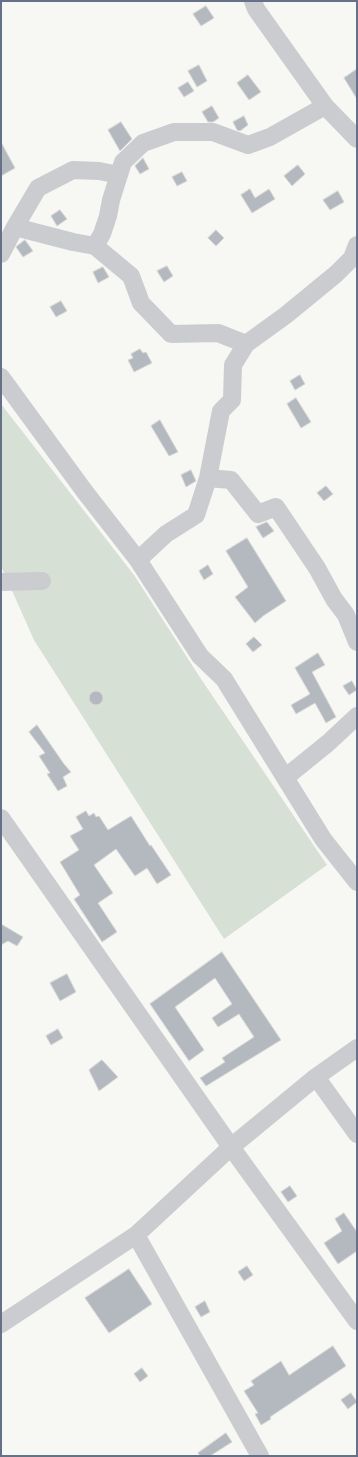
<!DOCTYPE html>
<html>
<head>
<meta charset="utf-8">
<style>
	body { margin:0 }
	#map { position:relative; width:358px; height:1457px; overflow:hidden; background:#f7f7f4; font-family:"Nunito Sans",sans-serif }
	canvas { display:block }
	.frame { position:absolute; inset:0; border:2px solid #647187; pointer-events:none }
</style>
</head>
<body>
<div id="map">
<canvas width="358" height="1457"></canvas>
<div class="frame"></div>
</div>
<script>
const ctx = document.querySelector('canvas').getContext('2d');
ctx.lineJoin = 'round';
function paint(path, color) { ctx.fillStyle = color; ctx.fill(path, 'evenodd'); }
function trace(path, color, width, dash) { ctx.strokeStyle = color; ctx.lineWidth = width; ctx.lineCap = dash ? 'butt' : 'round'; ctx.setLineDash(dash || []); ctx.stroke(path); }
paint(new Path2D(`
	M1,404L134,575L201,679L327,865L224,939L34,640L1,566Z`), '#d7e0d5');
const building = new Path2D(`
	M206,6L214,18L201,26L193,14Z
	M199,65L207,81L197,87L188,71Z
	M357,69V99L344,78Z
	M248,75L261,92L249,100L237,83Z
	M188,82L194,91L184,97L178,88Z
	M212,106L219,118L213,122H208L202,112Z
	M244,116L248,125L240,131L237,130L233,122Z
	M121,122L132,139L120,151L108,130Z
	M1,142L15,168L1,176Z
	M143,158L149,169L140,174L135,166Z
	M298,165L305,174L292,186L284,176Z
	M182,172L187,181L177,186L172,177Z
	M250,189L255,198L269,189L275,199L252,213L241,195Z
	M338,191L344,202L330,210L323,200Z
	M60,210L67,219L57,226L51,216Z
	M216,230L224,238L216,246L208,238Z
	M25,240L33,251L23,257L16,247Z
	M167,266L173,276L164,282L157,271Z
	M103,267L109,277L98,283L93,272Z
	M61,301L67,311L56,317L50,307Z
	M140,349L143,353L146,352L152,363L134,372L128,360L133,358L131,354Z
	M300,375L305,384L295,390L290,381Z
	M296,398L311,422L301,428L287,404Z
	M160,420L178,452L169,456L151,426Z
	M191,470L196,481L186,487L181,475Z
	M326,486L333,494L324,501L317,493Z
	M267,522L274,531L263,538L256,527Z
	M247,538L286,601L263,616L255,623L235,597L248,587L226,551Z
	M208,565L213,574L204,580L199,571Z
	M254,637L262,645L253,652L246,644Z
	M318,653L325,665L312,672L336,717L326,723L315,703L296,714L291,705L310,694L295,668Z
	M352,681L357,690L349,695L343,686Z
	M89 698a7 7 0 1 1 14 0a7 7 0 1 1-14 0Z
	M37,725L64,764L71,772L63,777L67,786L58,791L47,774L50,773L39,756L45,753L29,732Z
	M86,811L89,816L94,813L96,817L99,816L108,830L131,816L150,846L151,845L171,875L157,884L147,868L135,876L116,849L94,865L113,893L98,903L117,932L102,942L74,899L80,895L60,862L79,850L70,836L83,829L76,817Z
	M1,924L23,937L17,946L8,941L1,945Z
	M222,952L281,1040L206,1086L200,1078L225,1062L222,1058L254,1037L239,1014L218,1027L212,1018L232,1004L215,978L175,1007L204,1050L189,1061L150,1004Z
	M67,974L76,992L60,1001L50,983Z
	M58,1029L63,1038L51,1045L46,1036Z
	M102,1060L118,1077L99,1091L89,1070Z
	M290,1186L297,1196L288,1202L281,1192Z
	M344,1213L357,1232V1251L338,1264L324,1243L342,1231L335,1219Z
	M247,1266L253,1275L244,1281L238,1272Z
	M129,1269L152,1304L109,1333L85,1298Z
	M205,1301L210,1312L201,1317L195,1307Z
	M333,1346L346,1366L270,1417L271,1419L261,1425L255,1414L258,1413L244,1391L254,1385L251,1381L281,1361L289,1375Z
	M142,1368L148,1376L140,1382L134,1374Z
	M351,1393L357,1402L348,1409L341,1400Z
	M226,1433L232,1442L210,1456H200L198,1453Z`);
paint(building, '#b4b9c0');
trace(building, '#d8d9d6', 1);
trace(new Path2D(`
	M253,1L256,9L325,106L357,139
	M15,227L38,188L73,170L99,171L119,175
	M95,246L102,234L108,216L111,200L123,162L143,143L174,132H213L248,145L270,137L325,106
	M1,254L15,227L73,242L95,246L131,276L141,303L171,334L218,333L246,344L286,315L336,274L352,258L357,245
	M1,377L85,492L138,560L200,656L224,679L323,839L357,882
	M208,478L231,480L258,514L276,507L317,568L334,599L346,615L357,642
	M138,560L166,534L196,515L208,478L221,411L232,400L233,365L246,344
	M1,582L42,581
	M286,777L328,743L357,716
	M1,818L231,1147L357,1321
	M316,1077L357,1134
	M136,1235L260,1456
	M1,1324L136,1235L231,1147L316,1077L357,1048`), '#caccd0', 18);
</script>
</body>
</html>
